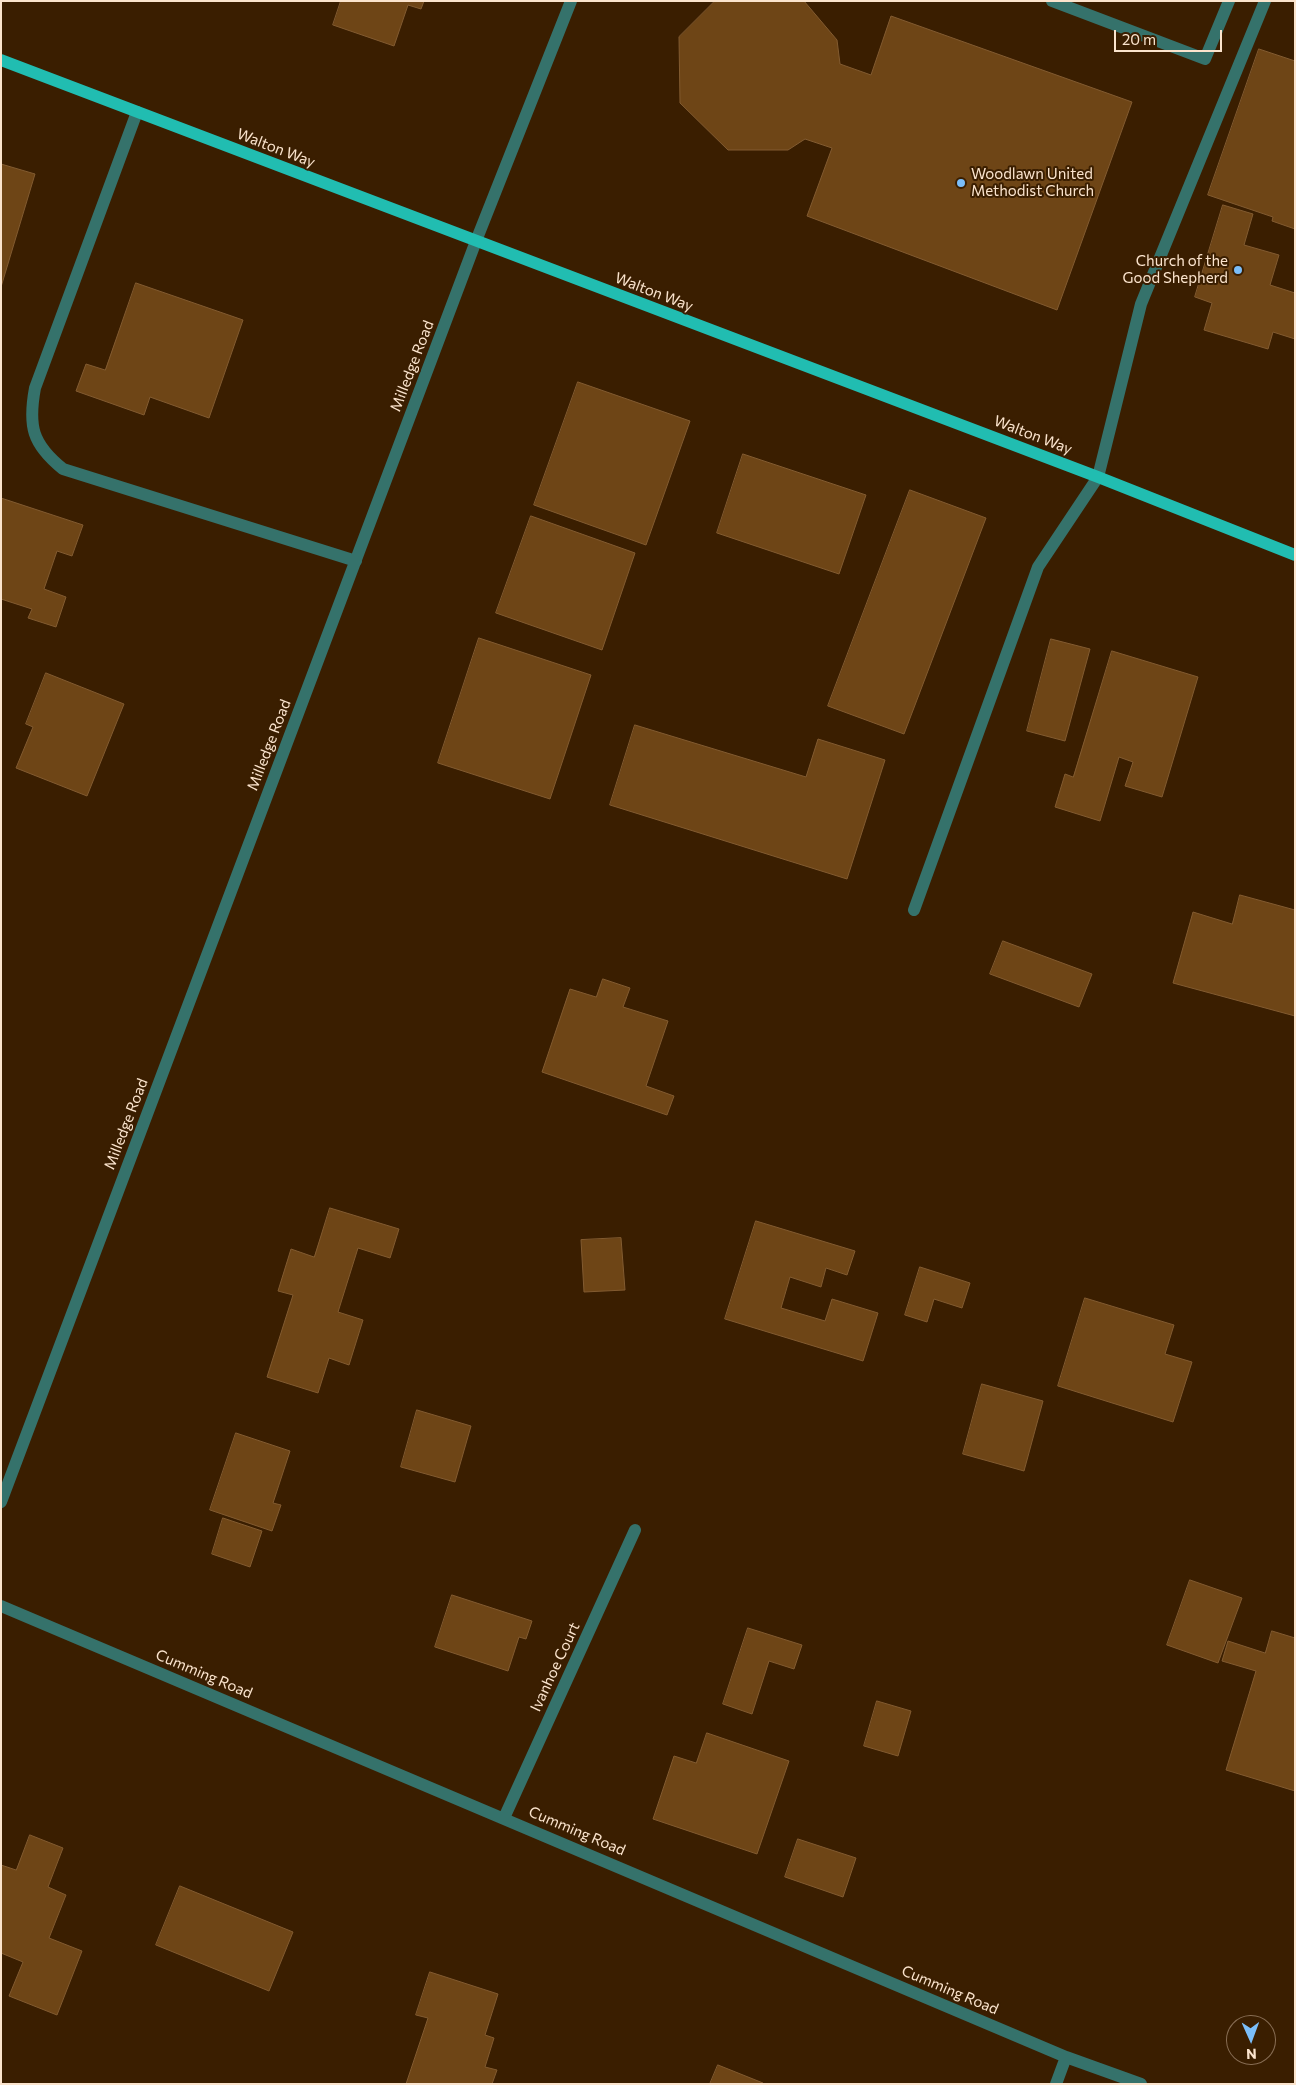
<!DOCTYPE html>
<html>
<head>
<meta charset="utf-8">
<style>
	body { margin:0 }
	#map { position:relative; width:1296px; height:2085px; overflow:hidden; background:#3a1e00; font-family:Commissioner,sans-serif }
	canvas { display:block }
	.frame { position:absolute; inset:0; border:2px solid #fbe4cd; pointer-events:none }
	.north { position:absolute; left:1226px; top:2015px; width:50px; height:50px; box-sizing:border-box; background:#3a1e00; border:1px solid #876d52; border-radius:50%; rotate:178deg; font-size:14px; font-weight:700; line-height:20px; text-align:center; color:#fbe4cd }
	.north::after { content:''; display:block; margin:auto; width:18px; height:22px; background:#7bbef9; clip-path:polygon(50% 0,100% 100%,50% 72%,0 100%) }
	.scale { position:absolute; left:1114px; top:30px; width:108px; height:22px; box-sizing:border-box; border:2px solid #fbe4cd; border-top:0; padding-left:6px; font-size:15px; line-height:18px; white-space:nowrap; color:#fbe4cd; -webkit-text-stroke:4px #3a1e00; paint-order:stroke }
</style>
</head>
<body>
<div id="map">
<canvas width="1296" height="2085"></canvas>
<div class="frame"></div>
<div class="north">N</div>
<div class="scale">20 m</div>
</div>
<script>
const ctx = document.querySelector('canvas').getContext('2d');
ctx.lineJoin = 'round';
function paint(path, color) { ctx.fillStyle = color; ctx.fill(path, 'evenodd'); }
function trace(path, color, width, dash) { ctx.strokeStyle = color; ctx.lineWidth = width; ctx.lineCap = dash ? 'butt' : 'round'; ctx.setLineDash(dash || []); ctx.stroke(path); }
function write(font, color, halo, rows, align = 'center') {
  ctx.font = font + ' Commissioner,sans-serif'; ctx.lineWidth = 4; ctx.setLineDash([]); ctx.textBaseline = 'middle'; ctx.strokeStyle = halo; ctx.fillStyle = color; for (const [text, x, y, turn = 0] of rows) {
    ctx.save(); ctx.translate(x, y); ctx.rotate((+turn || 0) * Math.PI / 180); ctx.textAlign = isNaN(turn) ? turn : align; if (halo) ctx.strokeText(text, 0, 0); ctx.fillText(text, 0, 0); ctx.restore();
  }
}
const building = new Path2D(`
	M341,1H424L421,9L408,5L394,46L333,25Z
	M715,1H804L837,40L840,64L871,75L891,16L1132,102L1057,310L807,216L832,148L805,139L788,150H728L680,103L679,37Z
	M1259,49L1295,61V229L1272,221L1273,217L1208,195Z
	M1,164L35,174L1,287Z
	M1223,205L1253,214L1244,245L1279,255L1270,285L1295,293V339L1273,332L1268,349L1204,330L1212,303L1195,297Z
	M136,283L243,320L209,418L150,397L144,415L76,391L86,364L105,370Z
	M578,382L690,421L646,545L534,505Z
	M743,454L866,495L839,574L717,533Z
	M910,490L986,518L904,734L828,706Z
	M1,498L83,525L72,556L57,551L44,589L66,597L56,627L28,618L32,609L1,599Z
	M531,516L635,553L602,650L496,613Z
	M479,638L591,675L550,799L438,763Z
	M1051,639L1090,649L1065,741L1027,731Z
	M1112,651L1198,677L1162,797L1125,786L1133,762L1119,757L1100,821L1055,807L1065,774L1073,777Z
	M46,673L124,704L87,796L16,768L33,727L26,724Z
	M635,725L806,777L818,739L885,760L847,879L610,805Z
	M1240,895L1295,910V1016L1173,983L1193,912L1232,924Z
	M1003,941L1092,974L1079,1007L990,974Z
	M603,979L630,988L623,1007L668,1021L646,1086L674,1096L667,1115L542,1072L570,989L596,997Z
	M330,1208L399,1229L390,1258L358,1248L338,1312L363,1320L349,1365L329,1358L318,1393L267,1377L293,1295L278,1291L291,1249L314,1257Z
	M756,1221L855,1251L847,1275L826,1268L821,1287L790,1277L781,1308L825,1321L832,1299L878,1313L863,1361L725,1319Z
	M621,1238L625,1290L584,1292L581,1240Z
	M920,1267L970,1283L962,1308L934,1299L927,1322L905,1315Z
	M1085,1298L1174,1325L1165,1354L1192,1362L1173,1422L1058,1386Z
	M982,1384L1043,1401L1024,1471L963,1454Z
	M417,1410L471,1426L455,1482L401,1467Z
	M236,1433L290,1451L273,1503L281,1505L272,1531L210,1510Z
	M223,1518L262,1531L250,1567L212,1554Z
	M1190,1580L1242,1598L1218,1663L1167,1645Z
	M452,1595L532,1621L526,1639L519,1637L508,1671L435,1647Z
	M748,1628L802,1645L794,1669L769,1661L752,1714L723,1704Z
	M1272,1631L1295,1638V1791L1226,1770L1256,1671L1222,1661L1228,1641L1265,1653Z
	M877,1701L911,1711L898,1756L864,1746Z
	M707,1733L789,1761L757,1854L653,1819L674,1756L696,1763Z
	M30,1835L63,1848L48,1887L66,1895L49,1938L82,1951L57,2015L9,1996L23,1962L1,1953V1865L16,1870Z
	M798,1839L856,1858L843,1897L785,1877Z
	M180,1886L293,1932L269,1991L156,1945Z
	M430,1972L498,1994L485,2035L494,2038L485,2067L497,2070L492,2084H406L428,2018L416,2015Z
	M718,2065L763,2083V2084H710Z`);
paint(building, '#6e4516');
trace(building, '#825b30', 1);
trace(new Path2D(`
	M1052,1L1205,59L1229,1
	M137,112L35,388C28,426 32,444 63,469L356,561
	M914,910L1038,567L1098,477L1141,304L1265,1
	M1,1502L476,241L571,1
	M1,1606L1066,2057L1141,2084
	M504,1818L635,1530
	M1056,2084L1066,2057`), '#35726b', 12);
trace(new Path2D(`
	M1,60L1098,477L1295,555`), '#21bdb1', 12);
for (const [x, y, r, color] of [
	[961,183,5,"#7bbef9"],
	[1238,270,5,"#7bbef9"]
]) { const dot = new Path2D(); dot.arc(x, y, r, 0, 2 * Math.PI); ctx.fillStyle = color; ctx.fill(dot); trace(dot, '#3a1e00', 2); }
write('15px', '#fbe4cd', '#3a1e00', [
	["Walton Way",276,148,21],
	["Walton Way",654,292,21],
	["Milledge Road",412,366,-69],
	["Walton Way",1033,435,21],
	["Milledge Road",269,745,-69],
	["Milledge Road",126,1124,-69],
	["Ivanhoe Court",555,1667,-65],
	["Cumming Road",204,1674,23],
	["Cumming Road",577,1831,23],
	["Cumming Road",950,1990,23]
]);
write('15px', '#fbe4cd', '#3a1e00', [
	["Woodlawn United",971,174],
	["Methodist Church",971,191],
	["Church of the",1228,261,"right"],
	["Good Shepherd",1228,278,"right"]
], 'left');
</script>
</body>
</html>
